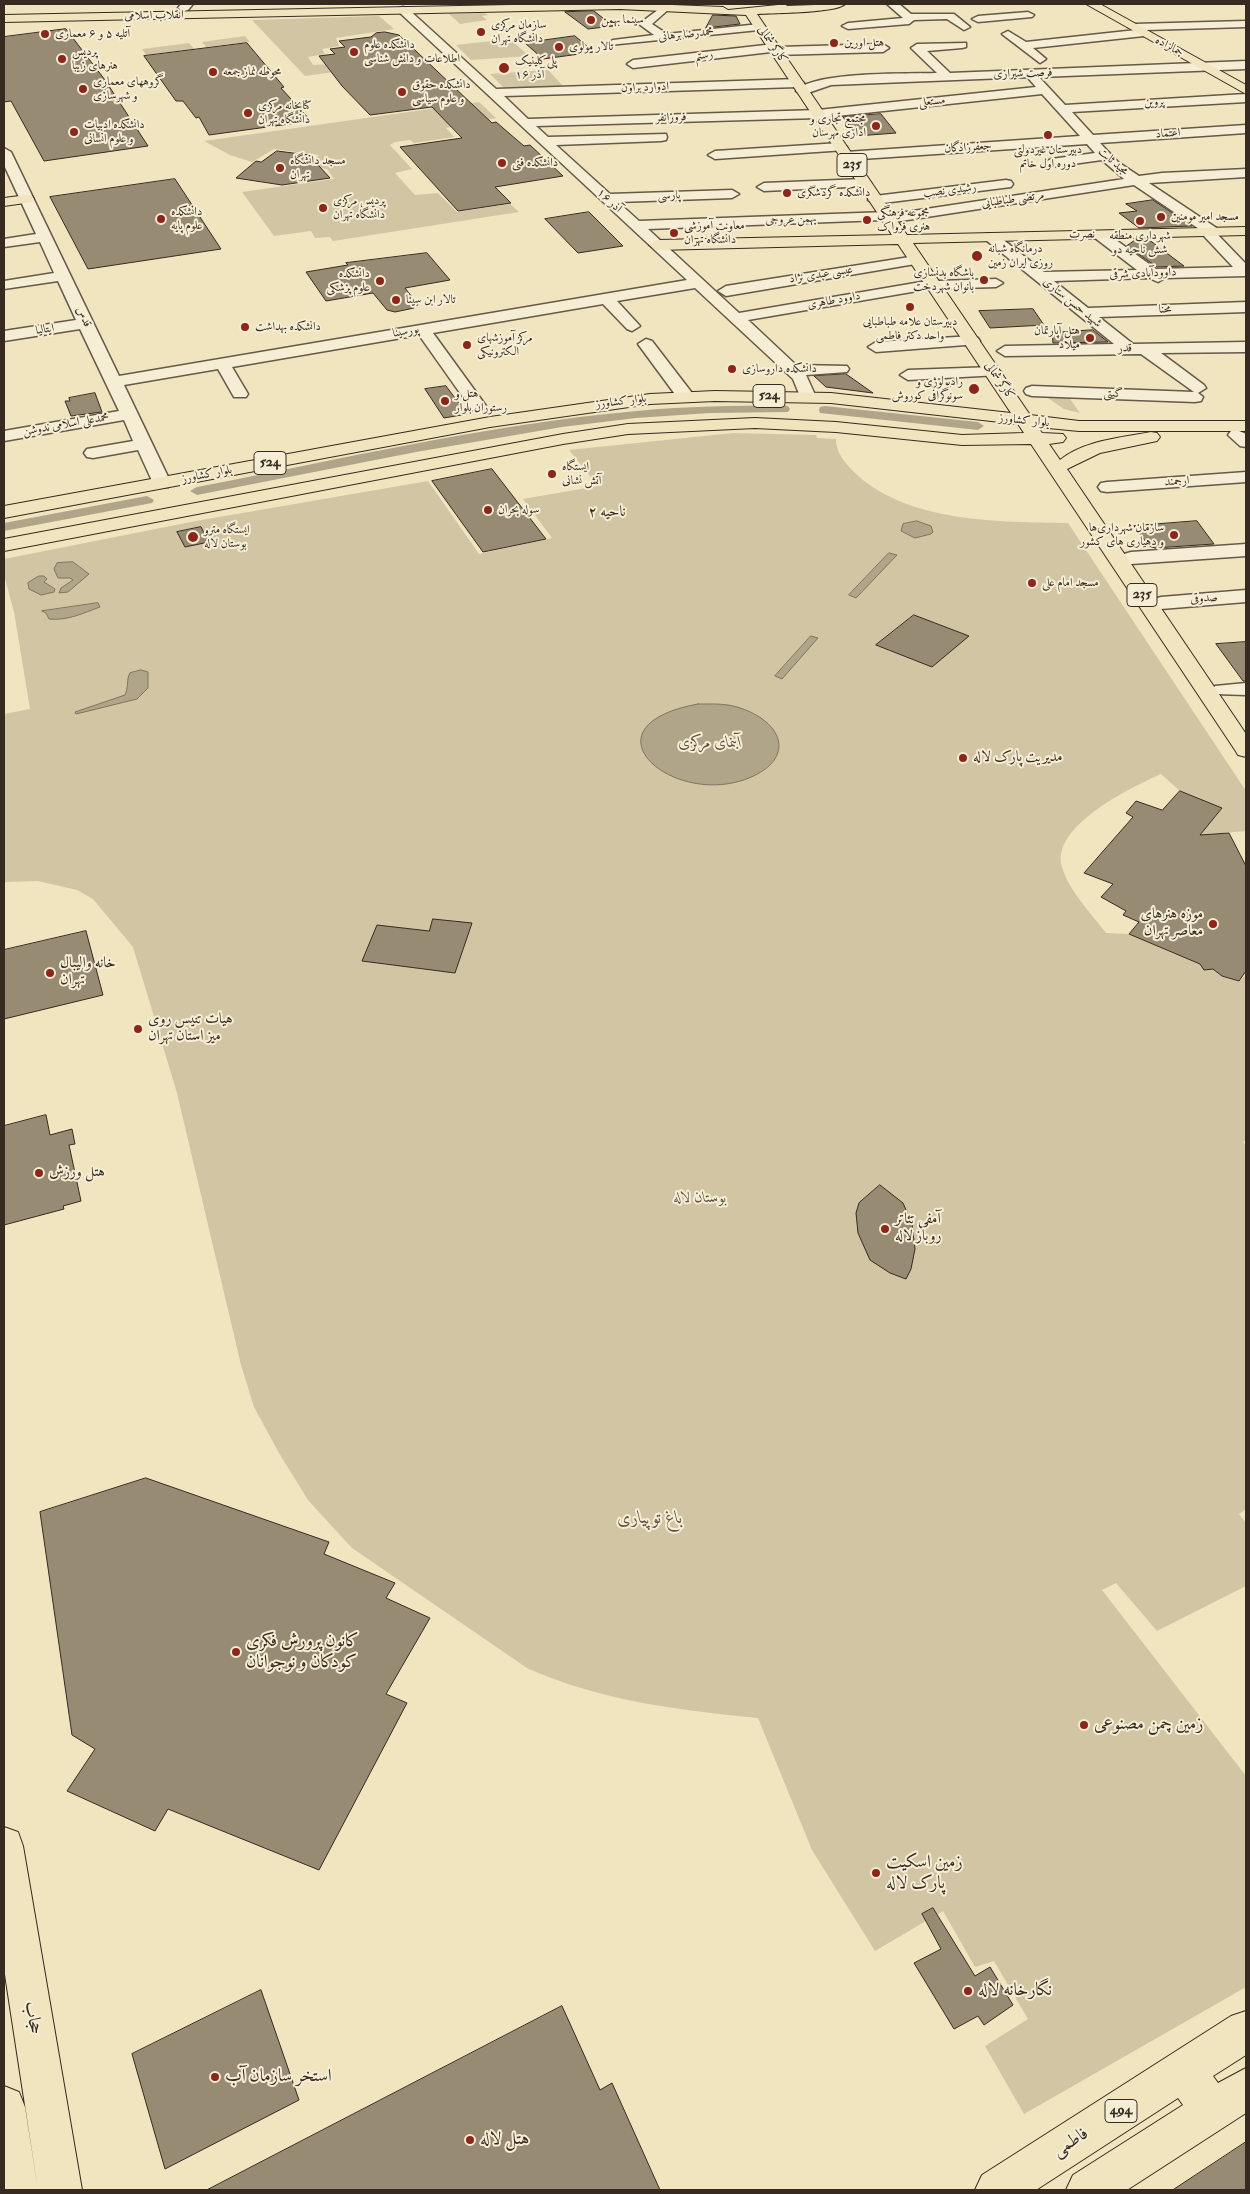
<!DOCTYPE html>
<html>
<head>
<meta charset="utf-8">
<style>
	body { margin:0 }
	#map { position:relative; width:1250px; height:2194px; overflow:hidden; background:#f0e5bf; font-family:"IM FELL Double Pica",serif }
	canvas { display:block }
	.frame { position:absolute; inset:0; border:5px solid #372a21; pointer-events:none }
</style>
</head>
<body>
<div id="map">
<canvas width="1250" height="2194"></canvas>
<div class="frame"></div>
</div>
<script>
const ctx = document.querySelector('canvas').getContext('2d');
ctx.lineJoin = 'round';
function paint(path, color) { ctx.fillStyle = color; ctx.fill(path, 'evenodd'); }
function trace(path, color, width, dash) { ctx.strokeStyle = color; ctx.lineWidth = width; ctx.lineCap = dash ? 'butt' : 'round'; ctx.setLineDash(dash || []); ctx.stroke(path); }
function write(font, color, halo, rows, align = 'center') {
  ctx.font = font + ' "IM FELL Double Pica",Amiri,serif'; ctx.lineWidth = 4; ctx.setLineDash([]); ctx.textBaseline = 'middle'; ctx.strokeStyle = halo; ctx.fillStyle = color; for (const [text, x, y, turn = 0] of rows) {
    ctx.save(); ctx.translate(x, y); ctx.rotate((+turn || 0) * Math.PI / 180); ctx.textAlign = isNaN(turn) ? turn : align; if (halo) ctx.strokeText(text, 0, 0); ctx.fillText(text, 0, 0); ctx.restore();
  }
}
paint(new Path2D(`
	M485,13L488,15L482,16L487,20L460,24L449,14Z
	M379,16L394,29L336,38L339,46L322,49L325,54L308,57L313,65L331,64L334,72L305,76L252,20Z
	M245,36L250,42L206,47L202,42Z
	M510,39L529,56L471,60L456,45Z
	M189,43L194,49L146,55L142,49Z
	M548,70L563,86L505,89L490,74Z
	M479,102L496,118L446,128L454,137L414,143L410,140L395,142L390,145L412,169L395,173L415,195L438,193L457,212L510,204L519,212L333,241L330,237L315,238L311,231L274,236L242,192L334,179L327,169L307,166L319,155L274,149L252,162L230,155L204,141Z
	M1045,396H1068L1080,413L1064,409Z
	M733,433L816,435L817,438L836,439C836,452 844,462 853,471C905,523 1000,522 1068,523L1246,791V831L1200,835L1222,808L1180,791L1161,774C1132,787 1050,826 1062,867C1069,891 1091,913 1106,933L1129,934L1175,954L1179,948L1220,972L1222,976L1239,981L1246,975V1141H1243L1246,1147V1509L1239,1514L1246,1523V1586L1157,1631L1116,1583L1102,1590L1246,1776V1987L1024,2114L985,2046L1028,2019L994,1961L975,1967L943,1911L875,1951L812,1850L758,1718C679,1710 600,1701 527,1668L352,1548L328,1522L308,1500L279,1453L254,1407L241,1365L177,1093L133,947L93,899L77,890L38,881L4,882V714L30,709L14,612L4,575V559L196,521L428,481L479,554L552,538L523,499L598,486L569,450Z`), '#d1c5a4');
const water = new Path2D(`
	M917,521L931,526L933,532L931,534L915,538L901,531L903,524Z
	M889,553L897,555L856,598L849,595Z
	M73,562L89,574L68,592L59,593L61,588L73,580L70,578H58L54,569L57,563Z
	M39,576H44L47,579L44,582L55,589L54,592L41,595L29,589L28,583Z
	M98,603L100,607C83,613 68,621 49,619L46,613L42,611Z
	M811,636L818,638L782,679L775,676Z
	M141,670L148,672V688L137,699L76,714L75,712L125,695C129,687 126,679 130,673Z
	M698,704C713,704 728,703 743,709C784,724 795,759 749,778C672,809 578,726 698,704Z`);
paint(water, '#b1a589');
trace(water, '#80745f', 1);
paint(new Path2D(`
	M784,405L788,406L790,409L788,412L710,413L636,418L562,427L416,452L197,495L190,491L197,487C343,459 489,424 637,411C686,406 735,406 784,405Z
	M825,406L978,422L984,426L978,430L820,413L819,410L820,407Z
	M147,496L154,500L152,503L4,531V523Z`), '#b1a589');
const building = new Path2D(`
	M594,11L613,26L588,29L565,12Z
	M713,15L736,16L740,24L706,28Z
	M66,29L105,80L148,146L44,161L11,101L4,102V37Z
	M385,32L399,35L492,123L496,122L524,146L530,145L563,176L495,187L511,203L458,211L400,147L462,138L432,107L370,115L342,86L319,56L335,54L330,49L345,47L339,41L371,37L376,33Z
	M575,36L594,52L543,59L525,43Z
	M247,43L284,87L281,88L311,121L209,135L199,117L196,118L183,101H176L144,56Z
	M881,114L896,133L857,136L843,117Z
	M277,151L309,155L330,178L282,185L236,178L256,161L261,162Z
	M175,179L221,249L88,269L50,197Z
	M1153,200L1192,226L1139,228L1119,213L1137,211L1126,204Z
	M589,212L623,246L578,253L545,219Z
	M1137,239H1148L1184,266L1157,267L1127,246Z
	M427,253L450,280L405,288L418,305L413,306L414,308L395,312L387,310L373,293L326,301L306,272L348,265L346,263Z
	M1033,309L1044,325L990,328L979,311Z
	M1093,330L1108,342L1053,343L1052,333Z
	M846,374L873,393L826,387L814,376Z
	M446,386L467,414L444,418L425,389Z
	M95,393L102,412L71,416L65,401H70L69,398Z
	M492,469L546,539L483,552L432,481Z
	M1197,521L1214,544L1155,548L1149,546L1134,526Z
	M201,527L209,542L185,547L177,532Z
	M914,615L969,636L932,667L876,645Z
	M1246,642V681H1243L1216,644Z
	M1180,791L1222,808L1200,835L1229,833L1246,866V971L1239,981L1222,976L1213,969L1204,970L1200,964L1129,934L1139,922L1123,915L1126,911L1101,897L1113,884L1084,873L1133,817L1126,813L1136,801L1162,810Z
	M433,919L472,923L455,973L362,961L377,925L429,931Z
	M86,931L103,995L4,1019V950Z
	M46,1115L50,1135L72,1129L75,1144L69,1145L81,1201L63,1206L64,1209L4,1225V1126Z
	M880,1185L903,1203L912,1224L915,1249L911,1269L906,1279L890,1273L870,1260L858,1233L856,1213L859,1203Z
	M146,1478L329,1542L324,1554L395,1583L386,1598L430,1618L386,1694L407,1703L319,1870L168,1809L155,1831L67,1791L95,1749L72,1735L40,1512Z
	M933,1908L975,1976L990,1967L1013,2005L984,2025L978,2016L954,2029L914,1963L941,1949L922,1914Z
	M261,1990L299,2100L165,2169L132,2054Z
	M562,2006L600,2090L612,2083L660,2190H207Z
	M1246,2142V2190H1173Z`);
paint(building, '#978b73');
trace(building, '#372a21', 1);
const minor = new Path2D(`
	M181,4H193L188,10L184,11L178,8Z
	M887,4H899L911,14H954L970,27L964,30L947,19L914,20L909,24L848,29L842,26L848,23L903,18Z
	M663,6L669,9L652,24L667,34L759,24L765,27L759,30L609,45L607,43L613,40L654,35L639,24Z
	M403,7L407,8L496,89L798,79L804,83L798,87L504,96L528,119L818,110L1036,87L1029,79L1030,77L831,85L802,95L796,91C813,71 909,74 937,73L911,48L917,44L966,43V47L962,48L927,51L950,73L1246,61V69L1039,77L1065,105L1246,94V102L1072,112L1093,135L1246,125V133L1100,143L1118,162L1139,176L1162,173L1246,169V177L1149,183L1218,229L1220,232L1218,235L1246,264V276L1165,278L1158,282L1149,278L1054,281L1088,308L1246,302V312L1099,317L1133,344L1246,342V352L1161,353L1204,385L1206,388L1198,393L1203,397L1201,401L1195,402L1032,396L1026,394L1024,391L1026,388L1032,386L1194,392L1141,354L1005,356L997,351L1005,346L1114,344L986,240L984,237L986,234H996L1044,272L1137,270L1095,238L1093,235L1095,232H1105L1156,269L1233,267L1203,235L1202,231L1134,185L888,223L882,220L648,229L739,313L933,280L939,281L996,279L1003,283L996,287L929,289L748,320L796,365L847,366L849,369L847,372L806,375L816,397L814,401H802L793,379L695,288L617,301L640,326L632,331L627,329L603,304L433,333L486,406L484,410H472L419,335L232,367L248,394L246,397H234L218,369L124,385L171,483L168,487H156L153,483L138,450L93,458L87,457L84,453L87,449L133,441L124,420L4,441V431L119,411L80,329L4,341V331L76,320L58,281L4,289V281L54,273L40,242L4,247V239L36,234L4,165V148L11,152L119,376L687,280L399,12V8ZM1042,94L1080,136L846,152L839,156L846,160L1087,144L1095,153L1051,159L1044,163L1051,167L1102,160L1124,179L893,214L887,212L639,221L618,202L732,198L739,194L732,190L610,194L556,145L661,141L666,140L667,137L666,134L548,137L536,126L818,118Z
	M1028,12L1034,15L1032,17L978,22L972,19L978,16Z
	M1246,21V27L1146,30L1150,33L1144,36L1033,48L1046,59L1040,63L1002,34L1008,31L1026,42L1136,30L1128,27L1134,24Z
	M774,44L779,47L883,44L889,48L883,52L776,55L771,52L633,68L627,64L633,60Z
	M840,143L847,147L845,150L715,159L708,155L715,151Z
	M864,179L871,183L869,186L764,191L757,187L764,183Z
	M1006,180L1011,181L1013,184L1011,187L875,204L868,200L875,196Z
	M916,256L921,257L923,260L921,263L726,296L718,291L726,286Z
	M972,336L978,338L980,341L978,344L876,352L868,347L876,342Z
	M646,339L652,341L692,393L694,397L692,401H680L638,344Z
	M993,367L1001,372L999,375L908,380L900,375L908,370Z
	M1237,430L1246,434V447L1240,446L1228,435L1231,431Z
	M1246,472V482L1107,492L1101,491L1098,487L1101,483L1107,482Z
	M1246,544V556L1131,564L1124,562L1122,558L1124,554L1131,552Z
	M1246,590V602L1161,609L1154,607L1151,603L1154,599L1161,597Z
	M1246,683V695L1215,694L1212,690L1215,686Z`);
const major = new Path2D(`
	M561,4H646L723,7L728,10L788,4L786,6L845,4C837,13 772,13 757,14L907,235L1246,227V235L913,243L1030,415L1079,421H1246V431H1079L1038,427L1042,433L1063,434L1066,438L1063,442L1049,444L1060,460C1085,440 1121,438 1151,432L1157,433L1160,437L1157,441L1100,453L1067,469L1246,734V757L1238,755L1235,750L1031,444L962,445L836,432L755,428L628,434L563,444L4,551V539L563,434L628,424L755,418L836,422L962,435L1024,433L1018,424L831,403L715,401L650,404L490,427L4,518V506L490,417L650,394L715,391L831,393L1011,413L898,244L657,250L649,245L657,240L892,235L746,15L620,9L4,22V15Z
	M1086,4H1100L1246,85V94Z
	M27,195L32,196L34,199L32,202L4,206V198Z
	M4,1827L18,1832L23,1846L82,2190H38L4,1968Z
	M1246,2011V2055L1213,2076L1218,2083L1246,2068V2113L1127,2190H1066L1073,2175L1183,2105L1178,2098L1036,2190H975L982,2175L1231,2016Z
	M4,2086L19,2092L25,2107L38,2190H4Z`);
trace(minor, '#655948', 3);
trace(major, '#372a21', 2);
paint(minor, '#f5eed5');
paint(major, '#f0e5bf');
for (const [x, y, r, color] of [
	[591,20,5,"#8f2418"],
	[481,32,5,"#8f2418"],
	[45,34,5,"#8f2418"],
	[834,43,5,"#8f2418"],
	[559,47,5,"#8f2418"],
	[354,52,5,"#8f2418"],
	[62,59,5,"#8f2418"],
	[504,68,6,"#8f2418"],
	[213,72,5,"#8f2418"],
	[83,89,5,"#8f2418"],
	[402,92,5,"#8f2418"],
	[248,113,5,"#8f2418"],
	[876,126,5,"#8f2418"],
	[74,132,5,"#8f2418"],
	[1048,135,5,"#8f2418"],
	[502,163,5,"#8f2418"],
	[280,168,5,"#8f2418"],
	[787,193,5,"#8f2418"],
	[323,208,5,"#8f2418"],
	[1161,217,5,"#8f2418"],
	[161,219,5,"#8f2418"],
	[867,220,5,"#8f2418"],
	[1140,221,5,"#8f2418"],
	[674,233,5,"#8f2418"],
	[977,256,6,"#8f2418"],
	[984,280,5,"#8f2418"],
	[380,281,5,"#8f2418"],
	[396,300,5,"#8f2418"],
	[910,307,5,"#8f2418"],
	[245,327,5,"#8f2418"],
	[1090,338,5,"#8f2418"],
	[467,345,5,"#8f2418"],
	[732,369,5,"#8f2418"],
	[974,389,6,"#8f2418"],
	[445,401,5,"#8f2418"],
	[552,474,5,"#8f2418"],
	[488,510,5,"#8f2418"],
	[1174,535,5,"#8f2418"],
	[193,537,6,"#8f2418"],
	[1032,583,5,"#8f2418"],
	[963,758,5,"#8f2418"],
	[1213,924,5,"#8f2418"],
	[50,973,5,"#8f2418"],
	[138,1029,5,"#8f2418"],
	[39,1173,5,"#8f2418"],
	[885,1229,5,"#8f2418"],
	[236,1652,5,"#8f2418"],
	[1084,1725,5,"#8f2418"],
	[876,1873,5,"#8f2418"],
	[968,1991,5,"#8f2418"],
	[215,2077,5,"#8f2418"],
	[470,2140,5,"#8f2418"]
]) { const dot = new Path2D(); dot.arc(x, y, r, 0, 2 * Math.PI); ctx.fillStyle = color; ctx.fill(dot); trace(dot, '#f5eed5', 2); }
write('12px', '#372a21', '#f5eed5', [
	["انقلاب اسلامی",154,16,-1],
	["محمدرضا برهانی",686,35,-6],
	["کارگر شمالی",772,45,56],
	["جمالزاده",1169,47,29],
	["رستم",704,56,-7],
	["فرصت شیرازی",1023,74,-2],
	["ادوارد براون",645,88,-2],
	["مستعلی",932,102,-6],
	["پروین",1154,103,-4],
	["فروزانفر",671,118,-2],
	["اعتماد",1168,134,-4],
	["جعفرزادگان",968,148,-4],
	["مجید ثابت",1113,162,41],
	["رشیدی نصب",950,191,-7],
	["پارسی",669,196,-2],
	["مرتضی طباطبایی",1013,200,-8],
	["۱۶ آذر",609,201,43],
	["بهمن عروجی",791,220,-2],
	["نصرت",1082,235,-1],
	["داوودآبادی شرقی",1143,274,-2],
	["عیسی عبدی نژاد",821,275,-9],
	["داوود طاهری",834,301,-10],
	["شهید حسن ستاری",1072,303,39],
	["محنا",1165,310,-2],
	["قدس",83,317,65],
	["ایتالیا",45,330,-9],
	["پورسینا",406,332,-10],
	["قدر",1125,349,-1],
	["کارگر شمالی",999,381,56],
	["گیتی",1113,394,2],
	["بلوار کشاورز",621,402,-7],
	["بلوار کشاورز",1024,421,6],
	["محمدعلی اسلامی ندوشن",66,425,-10],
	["بلوار کشاورز",207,475,-11],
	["ارجمند",1177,482,-4],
	["صدوقی",1204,599,-4]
]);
write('12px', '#372a21', '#f5eed5', [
	["سینما بهمن",601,20],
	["سازمان مرکزی",491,25],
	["دانشگاه تهران",491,39],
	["آتلیه ۵ و ۶ معماری",55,34],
	["هتل اورین",844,43],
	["دانشکده علوم",364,45],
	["اطلاعات و دانش شناسی",364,59],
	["تالار مولوی",569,47],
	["پردیس",72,52],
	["هنرهای زیبا",72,66],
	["پلی‌کلینیک",515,61],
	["۱۶ آذر",515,75],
	["محوطه نماز جمعه",223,72],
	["گروههای معماری",93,82],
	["و شهرسازی",93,96],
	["دانشکده حقوق",412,85],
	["و علوم سیاسی",412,99],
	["کتابخانه مرکزی",258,106],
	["دانشگاه تهران",258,120],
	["مجتمع تجاری و",866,119,"right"],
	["اداری مهرسان",866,133,"right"],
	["دانشکده ادبیات",84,125],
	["و علوم انسانی",84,139],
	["دبیرستان غیردولتی",1048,150,"center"],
	["دوره اول خاتم",1048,164,"center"],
	["مسجد دانشگاه",290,161],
	["تهران",290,175],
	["دانشکده فنی",512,163],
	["دانشکده گردشگری",797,193],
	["پردیس مرکزی",333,201],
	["دانشگاه‌ تهران",333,215],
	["دانشکده",171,212],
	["علوم پایه",171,226],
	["مجموعه فرهنگی",877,213],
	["هنری فرواک",877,227],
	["مسجد امیر مومنین",1171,217],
	["معاونت آموزشی",684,226],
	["دانشگاه تهران",684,240],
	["شهرداری منطقه",1140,236,"center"],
	["شش ناحیه دو",1140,250,"center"],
	["درمانگاه شبانه",988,249],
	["روزی ایران زمین",988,263],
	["باشگاه بدنسازی",974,273,"right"],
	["بانوان شهردخت",974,287,"right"],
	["دانشکده",370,274,"right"],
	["علوم پزشکی",370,288,"right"],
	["تالار ابن سینا",406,300],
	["دبیرستان علامه طباطبایی",910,322,"center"],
	["واحد دکتر فاطمی",910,336,"center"],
	["دانشکده بهداشت",255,327],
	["هتل آپارتمان",1080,331,"right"],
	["میلاد",1080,345,"right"],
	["مرکز آموزشهای",477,338],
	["الکترونیکی",477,352],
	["دانشکده داروسازی",742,369],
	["رادیولوژی و",963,382,"right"],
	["سونوگرافی کوروش",963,396,"right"],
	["هتل و",455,394],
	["رستوران بلوار",455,408],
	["ایستگاه",562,467],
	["آتش نشانی",562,481],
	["سوله بحران",498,510],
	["سازمان شهرداری‌ها",1164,528,"right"],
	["و دهیاری‌ های کشور",1164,542,"right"],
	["ایستگاه مترو",204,530],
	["بوستان لاله",204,544],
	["مسجد امام علی",1042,583]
], 'left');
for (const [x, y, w] of [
	[852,165,30],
	[769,396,32],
	[270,463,32],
	[1142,595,30],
	[1121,2111,32]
]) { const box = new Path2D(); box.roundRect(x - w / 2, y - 11.5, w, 23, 4); ctx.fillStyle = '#f5eed5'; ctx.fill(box); trace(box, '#372a21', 1); }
write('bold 14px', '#372a21', null, [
	["235",852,165],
	["524",769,396],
	["524",270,463],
	["235",1142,595],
	["494",1121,2111]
]);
write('15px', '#372a21', '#f5eed5', [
	["ناحیه ۲",607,513]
]);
write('15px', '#372a21', '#f5eed5', [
	["مدیریت پارک لاله",973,758],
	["موزه هنرهای",1203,915,"right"],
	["معاصر تهران",1203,932,"right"],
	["خانه والیبال",60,964],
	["تهران",60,981],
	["هیات تنیس روی",148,1020],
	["میز استان تهران",148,1037],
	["هتل ورزش",49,1173],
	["آمفی تئاتر",895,1220],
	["روباز لاله",895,1237]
], 'left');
write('italic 15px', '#5e5142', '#f5eed5', [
	["بوستان لاله",700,1199]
]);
write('italic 16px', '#5c4f40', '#f5eed5', [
	["آبنمای مرکزی",710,744]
]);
write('italic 18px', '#5e5142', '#f5eed5', [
	["باغ توپیاری",650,1519]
]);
write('18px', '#372a21', '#f5eed5', [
	["کانون پرورش فکری",246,1642],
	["کودکان و نوجوانان",246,1663],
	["زمین چمن مصنوعی",1094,1725],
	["زمین اسکیت",886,1863],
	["پارک لاله",886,1884],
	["نگارخانه لاله",978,1991],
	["استخر سازمان آب",225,2077],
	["هتل لاله",480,2140]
], 'left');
write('18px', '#372a21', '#f5eed5', [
	["حجاب",32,2018,81],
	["فاطمی",1071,2143,-32]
]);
</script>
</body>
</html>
